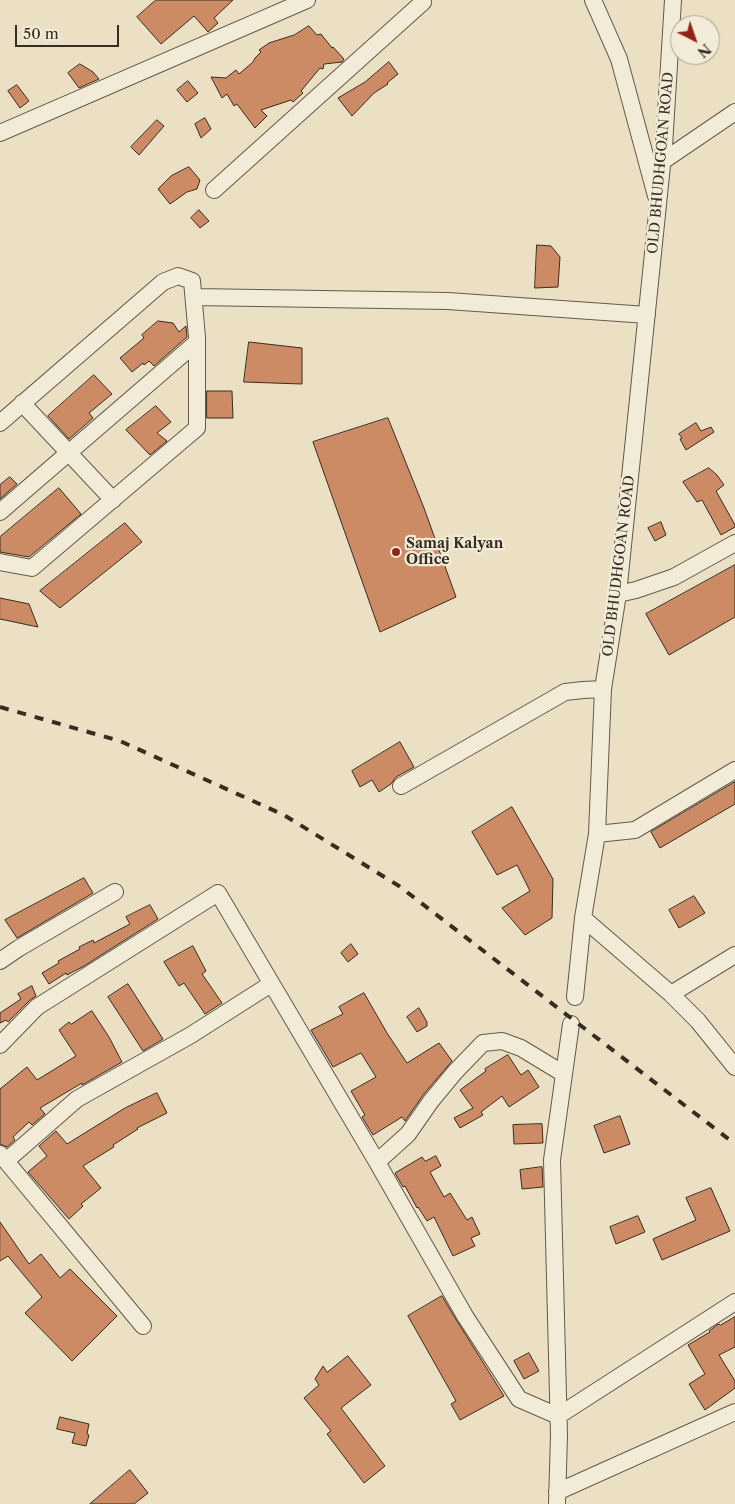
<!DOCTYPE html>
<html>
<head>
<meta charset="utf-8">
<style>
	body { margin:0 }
	#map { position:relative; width:735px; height:1504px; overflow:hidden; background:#ebe0c3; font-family:"Libre Caslon Text",serif }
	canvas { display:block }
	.north { position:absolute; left:670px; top:15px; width:50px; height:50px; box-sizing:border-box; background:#f2ebd8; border:1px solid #a79f8f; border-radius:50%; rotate:139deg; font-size:14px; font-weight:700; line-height:20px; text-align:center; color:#372c22 }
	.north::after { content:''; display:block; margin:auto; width:18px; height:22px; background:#8f2418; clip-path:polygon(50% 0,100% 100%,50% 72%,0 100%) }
	.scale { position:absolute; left:15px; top:25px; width:104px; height:22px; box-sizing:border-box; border:2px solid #372c22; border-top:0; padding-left:6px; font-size:15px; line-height:18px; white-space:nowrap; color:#372c22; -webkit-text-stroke:4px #f2ebd8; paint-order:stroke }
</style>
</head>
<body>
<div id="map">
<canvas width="735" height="1504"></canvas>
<div class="north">N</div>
<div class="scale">50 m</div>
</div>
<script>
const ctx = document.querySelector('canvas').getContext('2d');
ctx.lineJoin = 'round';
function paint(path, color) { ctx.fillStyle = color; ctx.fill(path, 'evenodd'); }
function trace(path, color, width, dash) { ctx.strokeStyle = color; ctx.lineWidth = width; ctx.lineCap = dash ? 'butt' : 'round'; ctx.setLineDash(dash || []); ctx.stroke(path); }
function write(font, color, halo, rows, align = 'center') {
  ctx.font = font + ' "Libre Caslon Text",serif'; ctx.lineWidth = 4.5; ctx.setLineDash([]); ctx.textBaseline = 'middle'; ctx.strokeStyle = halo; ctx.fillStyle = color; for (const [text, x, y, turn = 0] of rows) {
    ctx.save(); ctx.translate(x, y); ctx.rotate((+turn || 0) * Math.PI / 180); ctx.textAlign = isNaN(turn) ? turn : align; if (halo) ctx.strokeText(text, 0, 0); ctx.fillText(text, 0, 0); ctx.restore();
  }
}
const building = new Path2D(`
	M156,0H233L214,18L218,23L208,32L194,16L161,44L137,17Z
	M309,26L317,35L321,34L332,48L333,47L344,59L342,62L324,64L323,69L320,68L301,91L303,93L293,102L291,100L261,110L267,116L255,128L237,104L234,106L227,94L222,98L211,77L226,78L236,70L239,74L253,62L255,58L261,52L259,50L269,43L294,35Z
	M389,62L398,74L387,83L388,84L374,93L352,116L338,98L365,82Z
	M80,64L93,72L99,79L79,88L68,73Z
	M188,81L198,93L187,102L177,90Z
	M17,85L29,101L20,108L8,91Z
	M205,118L211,129L201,138L195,124Z
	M157,120L164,126L139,155L131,147Z
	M189,167L200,180L197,189L187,192L170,204L158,189L171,176Z
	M199,210L209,221L200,228L191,218Z
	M537,245L551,246L560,257L558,287L535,288Z
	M158,321L173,323L179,332L186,326L187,337L154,366L149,361L144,365L143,363L132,372L120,358L144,338L142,335Z
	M249,342L302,348V384L244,382Z
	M94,375L112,394L89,413L93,418L69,439L48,416Z
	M207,391H232L233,418H207Z
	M156,406L171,422L157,433L167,441L150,455L126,430Z
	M388,418L424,508L456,597L380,632L313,442Z
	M696,423L701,431L711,427L714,432L686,450L680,439L682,438L679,434Z
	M709,468L717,475L724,485L716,491L735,525V527L721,535L702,500L697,502L683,482Z
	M10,477L17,484L0,499V485Z
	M59,488L81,514L29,557L0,552V537Z
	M661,522L666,535L655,541L648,528Z
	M125,523L142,542L60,608L40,591Z
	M735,565V617L669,655L646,614Z
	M0,598L29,604L38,627L0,619Z
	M400,742L414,767L396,777L391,784L379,792L372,780L360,787L352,771Z
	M735,782V804L660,848L651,832Z
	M512,807L553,879L552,918L525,935L502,908L530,891L517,865L497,875L472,832Z
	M84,878L93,893L17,938L5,920Z
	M694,896L705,913L679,928L669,910Z
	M150,905L158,919L84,966L67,975L66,973L49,984L42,973L59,963L58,961L80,949L79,947L93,940L94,943L130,924L126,917Z
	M351,944L358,954L348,962L341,953Z
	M193,946L206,971L202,974L222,1003L205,1014L184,983L179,986L164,962Z
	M128,984L163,1039L143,1051L108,997Z
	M32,986L36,996L30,1000L8,1022L6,1020L0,1023V1013L21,999L18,994Z
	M364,993L387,1033L407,1063L439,1043L452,1061L423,1095L405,1121L402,1117L373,1135L362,1117L365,1115L351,1091L376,1077L361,1053L333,1067L311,1030L343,1014L339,1007Z
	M419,1008L427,1022V1026L417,1032L407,1017Z
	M92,1011L109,1037L122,1062L82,1085V1083L40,1108L45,1114L32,1125L29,1122L13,1137L15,1140L7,1147L0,1144V1089L27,1067L37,1080L76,1056L59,1030L69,1022L71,1024Z
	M508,1055L521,1075L528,1070L539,1087L509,1107L502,1096L481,1112L483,1115L460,1128L454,1118L473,1108L460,1090L486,1071L485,1069Z
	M157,1093L167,1113L137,1128L138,1129L113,1145L114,1147L83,1166L101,1188L81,1204L83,1206L69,1219L28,1172L47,1156L39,1146L56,1131L67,1144L125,1108Z
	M620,1116L630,1144L604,1153L594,1126Z
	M542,1124L543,1143L514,1144L513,1125Z
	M436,1156L441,1166L430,1172L444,1197L450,1193L467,1220L472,1217L480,1234L471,1238L475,1246L453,1256L434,1217L427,1221L418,1207L417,1208L405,1186L403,1187L395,1173L422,1157L425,1161Z
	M542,1167L543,1187L522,1189L520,1170Z
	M711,1188L730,1231L662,1260L653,1239L696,1220L686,1198Z
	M638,1216L645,1232L616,1244L610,1227Z
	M0,1222L29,1264L41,1254L60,1278L70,1269L117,1316L72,1361L25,1313L42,1297L8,1256L0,1261Z
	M442,1296L457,1321L504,1396L460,1420L451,1404L456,1401L408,1316Z
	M735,1317V1347L719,1355L735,1381V1388L705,1410L689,1384L705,1374L688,1345L710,1332L709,1331L717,1325L719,1324L720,1325Z
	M529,1353L539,1371L524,1379L514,1361Z
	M348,1356L371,1385L341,1408L385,1466L364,1483L327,1434L331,1431L304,1398L319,1385L315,1379L323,1366L327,1372Z
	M60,1417L89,1424L87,1434L89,1435L86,1446L72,1443L75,1433L57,1429Z
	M130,1470L148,1493L134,1504H90Z`);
paint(building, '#cc8a65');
trace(building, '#372c22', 1);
const street = new Path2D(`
	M593,0L619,59L656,196
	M673,0L664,146L618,594L603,689L597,834L583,918L671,994L698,1021L735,1067
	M0,133L307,0
	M663,161L735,112
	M214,190L423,2L422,0
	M194,297L448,301L647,315
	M22,403L113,500
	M0,423L163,282L178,276L192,281L197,337V428L32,568L0,562
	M0,512L197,342
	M618,594L636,590L674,577L735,543
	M401,786L565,692L583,690L603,689
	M597,834L635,830L735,770
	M0,961L19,948L115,892
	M671,994L735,955
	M575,997L583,918
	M0,1045L37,1007L218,893L377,1162
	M564,1074L521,1048L502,1041L483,1043L455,1072L431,1101L408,1134L377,1162L465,1316L519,1399L558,1416L735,1302
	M0,1154L6,1161L77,1099L191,1035L271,984
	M6,1161L143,1326
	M557,1492L735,1412
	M557,1504L559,1435L552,1160L571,1024`);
trace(street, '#64594a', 18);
trace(street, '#f2ebd8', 16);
trace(new Path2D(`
	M0,707L120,741L284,815L399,886L735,1144`), '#372c22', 4, [9, 9]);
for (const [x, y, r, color] of [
	[396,552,5,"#8f2418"]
]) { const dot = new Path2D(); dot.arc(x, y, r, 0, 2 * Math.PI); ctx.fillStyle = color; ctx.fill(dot); trace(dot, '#f2ebd8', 2); }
write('14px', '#372c22', '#f2ebd8', [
	["OLD BHUDHGOAN ROAD",661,163,-85],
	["OLD BHUDHGOAN ROAD",619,566,-83]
]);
write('bold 14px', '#372c22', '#f2ebd8', [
	["Samaj Kalyan",406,544],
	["Office",406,560]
], 'left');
</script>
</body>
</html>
